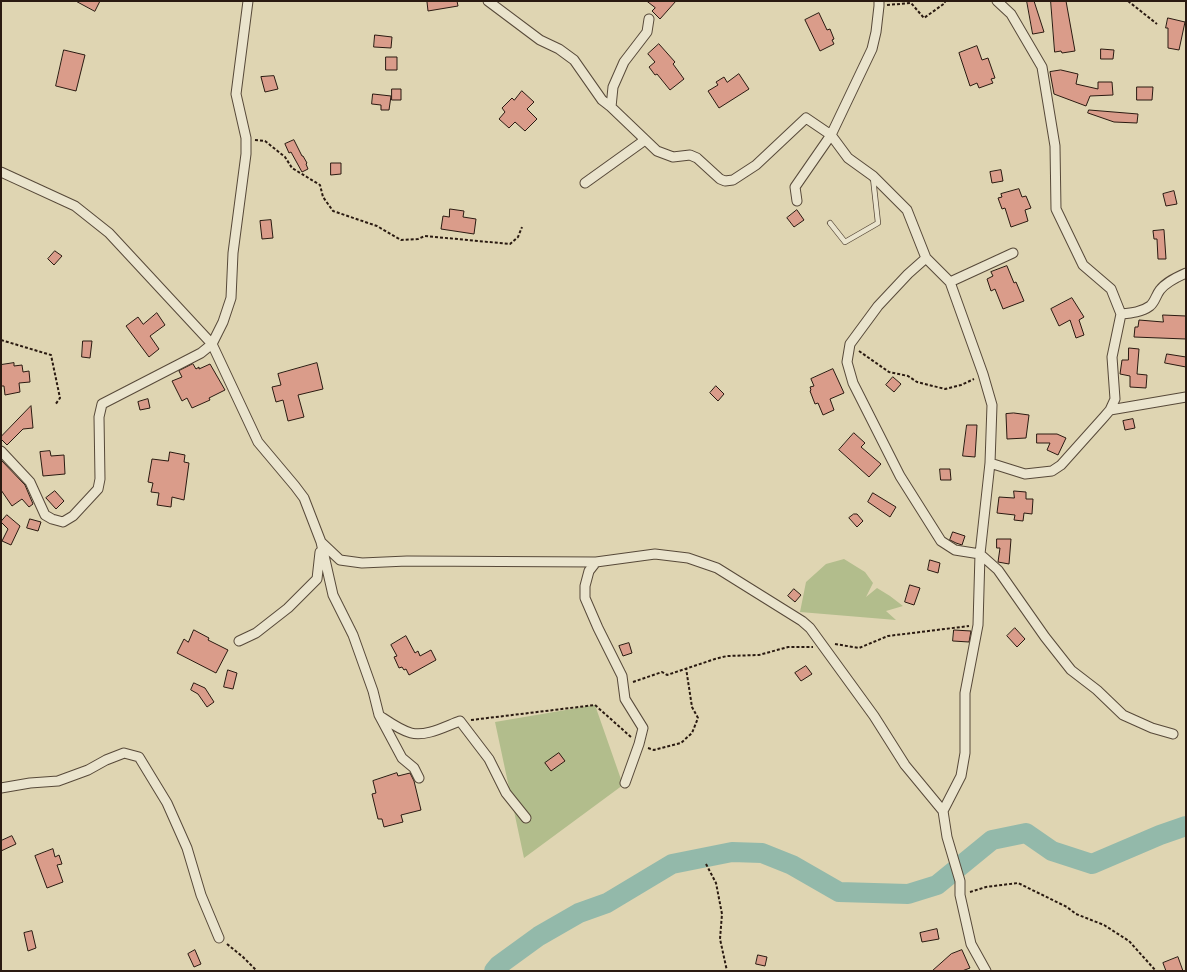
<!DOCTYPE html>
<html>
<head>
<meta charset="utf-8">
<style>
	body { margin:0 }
	#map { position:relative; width:1187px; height:972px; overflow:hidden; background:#dfd5b2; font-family:"IM FELL Great Primer",serif }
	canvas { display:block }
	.frame { position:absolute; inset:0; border:2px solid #2a1a11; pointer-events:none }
</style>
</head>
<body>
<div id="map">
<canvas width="1187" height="972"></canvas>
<div class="frame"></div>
</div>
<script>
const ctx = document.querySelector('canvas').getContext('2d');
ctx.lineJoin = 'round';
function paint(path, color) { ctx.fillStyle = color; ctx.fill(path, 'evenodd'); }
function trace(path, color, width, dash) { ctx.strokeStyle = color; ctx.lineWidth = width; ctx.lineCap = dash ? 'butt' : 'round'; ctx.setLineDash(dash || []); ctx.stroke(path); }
paint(new Path2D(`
	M844,559L865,572L873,583L866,597L877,588L890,596L903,606L886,611L896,620L800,612L806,582L826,564Z
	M595,705L623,785L524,858L495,722Z`), '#b2bd8c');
trace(new Path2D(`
	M494,971L499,965L539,936L579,913L607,903L672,864L732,852L762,853L792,865L839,892L908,894L937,885L992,840L1026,833L1052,851L1092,864L1160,835L1186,826`), '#93b9aa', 20);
const building = new Path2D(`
	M76,1H100L95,11Z
	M432,1H457L458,6L428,11L427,2Z
	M647,1H676L660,19L652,11L655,8Z
	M1027,1H1034L1044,32L1033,34Z
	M1051,1H1066L1075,51L1062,53L1061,51L1055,52Z
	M819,13L827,30L830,29L834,39L832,40L834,44L820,51L805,20Z
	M1168,18L1185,22L1179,50L1168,48V28H1166Z
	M375,35L392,37L391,48L374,47Z
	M659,44L675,62L673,64L684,79L670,90L657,74L655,75L649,67L655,62L648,54Z
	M977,46L982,60L988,58L995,78L991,79L993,83L979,88L977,83L970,86L959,53Z
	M1101,49L1114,50L1113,59H1101Z
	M64,50L85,55L76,91L56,86Z
	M386,57H397V70H386Z
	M1061,70L1078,74L1076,84L1098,89V82H1112L1113,95L1090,96L1086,106L1054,94L1050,72Z
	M739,74L749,89L719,108L708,91L718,85L716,82L724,77L727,82Z
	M274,76L278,89L265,92L261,77Z
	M1137,87H1153L1152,100H1137Z
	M392,89H401V100H392Z
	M522,91L534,102L527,109L537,119L525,131L515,122L509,128L499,119L505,112L502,108L512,98L514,100Z
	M373,94L391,96L389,110H381V105L372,104Z
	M1089,110L1138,114L1137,123L1114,122L1088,113Z
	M294,140L302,156H303L307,163L306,164L308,169L302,172L291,152L289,153L285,144Z
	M331,163H341V174L331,175Z
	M1001,170L1003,181L992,183L990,172Z
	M1019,189L1022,197L1026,196L1031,208L1025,210L1028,221L1011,227L1005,208L1002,209L998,198L1002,197L1001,194Z
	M1174,191L1177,204L1166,206L1163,194Z
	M450,209L464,211L463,217L476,219L474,234L441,229L443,216L449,217Z
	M797,210L804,220L794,227L787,218Z
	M271,220L273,238L262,239L260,221Z
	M1164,230L1166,259H1158L1157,239H1154L1153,231Z
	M55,251L62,256L54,265L48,259Z
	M1007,266L1014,283L1016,282L1024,301L1003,309L995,289L991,291L987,279L993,276L991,272Z
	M1072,298L1084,317L1079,320L1084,335L1076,338L1070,320L1059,326L1051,309Z
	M157,313L165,325L150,336L159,349L149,357L126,326L138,317L143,324Z
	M1163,315L1186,316V339L1134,337L1135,327H1138L1139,320L1163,322Z
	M83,341H92L90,358L82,357Z
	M1129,348L1139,349L1137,374L1147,375L1146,388L1130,387V376L1120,374L1122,360H1128Z
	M1167,354L1186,357V367L1165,363Z
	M14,363V366L22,365L23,372L29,371L30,382L19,383L20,392L5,395L4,386H1V365Z
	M317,363L323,389L298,395L304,417L288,421L283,400L276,402L272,387L281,385L278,374Z
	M193,364L196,369L199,367V369L210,364L225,390L209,398L210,400L192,408L187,398L182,401L172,381L182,377L179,371Z
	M833,369L844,393L830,399L834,410L823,415L818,403L815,404L810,391L811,390L810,387L814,386L811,379Z
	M893,377L901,384L894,392L886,385Z
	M716,386L724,394L718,401L710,393Z
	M148,399L150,408L140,410L138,402Z
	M31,406L33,428L23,429L7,445L1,439V437Z
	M1014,413L1029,415L1026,438L1007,439L1006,414Z
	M1133,419L1135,428L1125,430L1123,421Z
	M967,425H977L975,457L963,456Z
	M854,433L865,443L861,447L881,464L869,477L839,450Z
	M1037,434H1057L1066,438L1058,455L1047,450L1050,443H1037Z
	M50,451L51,456L64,455L65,474L43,476L40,452Z
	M170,452L185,455L184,462L189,463L184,500L172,497L171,507L157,505L159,493L151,492L153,483L148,482L152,459L168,461Z
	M1,460L25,485L33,504L29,507L22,499L12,506L1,490Z
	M940,469H950L951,480H941Z
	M55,491L64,501L56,509L46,498Z
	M1014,491L1026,492V499H1033L1032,514L1024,513L1023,521L1014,520L1015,515L997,513L999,497L1014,498Z
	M873,493L896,507L890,517L868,502Z
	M854,514H857L863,521L857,527L849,518Z
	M7,515L20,526L11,545L2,541L8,529L1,522Z
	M30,519L41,522L38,531L27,528Z
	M953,532L965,536L962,545L956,543L950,540Z
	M997,539H1011L1009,564L998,562L1000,548H997Z
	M930,560L940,563L938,573L928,570Z
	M910,585L920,588L914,605L905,602Z
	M794,589L801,595L795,602L788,596Z
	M1015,628L1025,639L1017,647L1007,636Z
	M194,630L209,638L208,640L228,650L216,673L177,653L184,639L188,642Z
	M954,630L971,631L969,642L953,641Z
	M406,636L415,653L418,651L420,656L431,650L436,660L409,675L406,669L404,670L402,667L399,668L394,657L397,656L391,645Z
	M629,643L632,653L623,656L619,646Z
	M806,666L812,674L801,681L795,673Z
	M228,670L237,673L233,689L224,687Z
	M194,683L205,688L214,702L207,707L198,694L191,690Z
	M559,753L565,761L551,771L545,763Z
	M397,773L398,776L410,773L414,781L421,810L401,815L403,822L384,827L382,819H378L372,794L376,793L373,781Z
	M12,836L16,844L1,851V841Z
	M53,849L55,857L59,855L62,864L57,865L63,882L47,888L35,856Z
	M937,929L939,939L922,942L920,933Z
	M32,931L36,948L28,951L24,933Z
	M195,950L201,964L194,967L188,954Z
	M962,950L970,968L962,971H932L951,954Z
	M758,955L767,957L765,966L756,964Z
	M1178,957L1183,971H1166L1163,963Z`);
paint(building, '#da9c8a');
trace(building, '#2a1a11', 1);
const lane = new Path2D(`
	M830,223L845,242L878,223L873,178`);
const street = new Path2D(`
	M488,1L540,40L559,49L574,60L602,100L611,107
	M649,19L647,32L624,62L613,87L611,107L657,151L673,157L690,155L697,158L720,179L725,181L733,180L756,165L806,118L831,135L848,158L873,176L907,210L926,258L950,282L983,374L992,405L990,463L980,554L978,625L965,693V753L961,776L943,811
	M1,172L75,206L109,233L212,344L258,442L295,486L304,498L321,542L333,595L353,635L373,691L379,715L402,758L414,768L419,778
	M585,183L645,140
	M797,201L795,187L831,135L872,49L876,32L879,6V1
	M926,258L908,274L878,306L850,344L847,362L853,383L900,476L941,541L955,550L980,554L998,570L1045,637L1071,670L1097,690L1123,715L1152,728L1173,734
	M950,282L1013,253
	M1121,314C1131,313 1142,312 1150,306C1155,302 1156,295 1160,290C1166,282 1177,277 1186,273
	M1110,410L1186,397
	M1,451L30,482L45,515L52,519L63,522L73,516L98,489L100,479L99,417L102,404L201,353L212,344L223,322L231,298L233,253L246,154V138L236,94L248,1
	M990,463L1025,474L1052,471L1061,465L1104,417L1110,410L1115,399L1112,357L1121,314L1111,289L1083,265L1056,209L1055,146L1042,67L1011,14L997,1
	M321,542L340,560L362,563L407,561L596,562L655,554L688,558L717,568L802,621L810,628L874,716L905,765L943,811L947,837L960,881V895L971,944L986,971
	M596,562L589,571L585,586V598L598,628L622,676L625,699L643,728L639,744L625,783
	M239,641L256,633L288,608L317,579L320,552
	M380,716C389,722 400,730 411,733C426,737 446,726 460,721L489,759L506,793L526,818
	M1,788L30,783L58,781L88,770L106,760L124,753L139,757L167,803L187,848L201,895L219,938`);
trace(lane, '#574939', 6);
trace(street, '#574939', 11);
trace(new Path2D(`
	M1128,1L1157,24
	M887,5L911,3L924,18L945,3V1
	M255,140L265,141L285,157L292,168L320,185L323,197L333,211L377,226L401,240L418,239L425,236L510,244L518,237L522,227
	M1,340L51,355L60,398L55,405
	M859,351L889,372L908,376L917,382L945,389L961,385L974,379
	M835,644L859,648L888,636L969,626
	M633,682L662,672L667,675L715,659L727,656L759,655L788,647H813
	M471,720L595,705L631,737
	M648,748L654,750L681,743L692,733L698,718L692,707L686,668
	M706,864L716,883L722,914L720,939L727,971
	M970,892L986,887L1018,883L1067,907L1076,914L1104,925L1129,941L1156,971
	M227,944L243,957L257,971`), '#2a1a11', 2, [3, 2]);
trace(lane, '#eae4cd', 4.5);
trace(street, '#eae4cd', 9);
</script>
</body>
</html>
